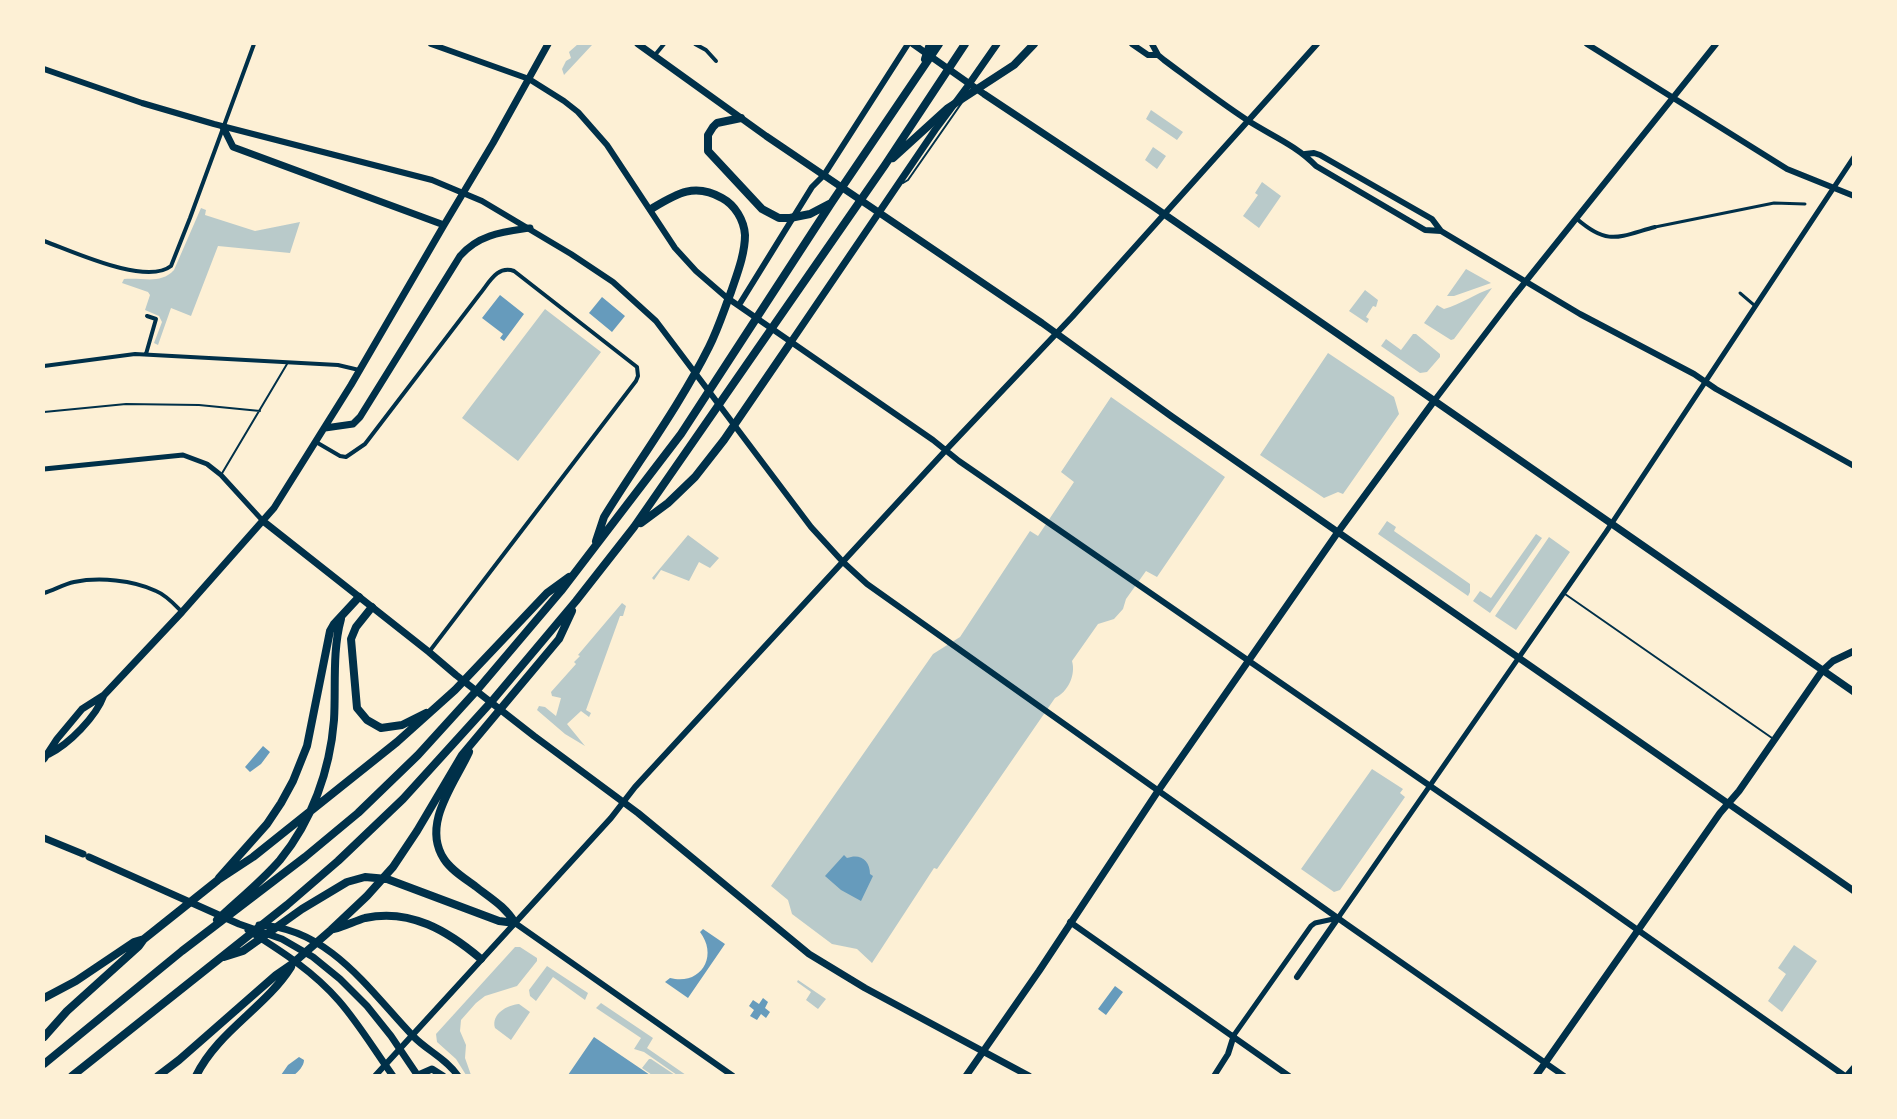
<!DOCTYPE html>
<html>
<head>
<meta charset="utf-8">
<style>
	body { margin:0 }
	#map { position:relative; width:1897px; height:1119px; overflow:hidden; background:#fdf0d5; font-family:"Roboto Serif",serif }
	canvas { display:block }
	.frame { position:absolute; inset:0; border:45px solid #fdf0d5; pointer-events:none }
</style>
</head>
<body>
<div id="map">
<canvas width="1897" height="1119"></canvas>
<div class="frame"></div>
</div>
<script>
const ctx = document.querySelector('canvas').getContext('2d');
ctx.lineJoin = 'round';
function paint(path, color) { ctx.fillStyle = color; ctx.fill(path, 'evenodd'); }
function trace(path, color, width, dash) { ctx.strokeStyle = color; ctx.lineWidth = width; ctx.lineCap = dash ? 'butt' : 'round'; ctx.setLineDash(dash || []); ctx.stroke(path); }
paint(new Path2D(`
	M578,44L592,45L564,75L562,69L566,61L571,58L569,52Z
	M1151,110L1183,132L1177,140L1146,119Z
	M1153,147L1166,156L1157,169L1145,160Z
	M1262,182L1281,196L1259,228L1243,216L1258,195L1255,193Z
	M201,208L206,210L205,215L255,231L300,222L290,253L218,246L191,316L171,308L158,345L154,343L162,322L159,316L145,310L150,295L148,292L122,283L124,279C143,277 160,285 174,270Z
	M1466,269L1491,283L1454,296H1447Z
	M1492,288L1454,339L1451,340L1424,323L1437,305L1444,309C1461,304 1475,294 1492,288Z
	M1365,290L1378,300L1376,307L1373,306L1366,317L1369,319L1367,323L1349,311Z
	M545,309L601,352L518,461L462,418Z
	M1413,334H1416L1440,354V357L1427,372L1420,373L1381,346L1386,339L1401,350Z
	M1328,353L1394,397L1399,414L1343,494L1338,492L1324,498L1260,455Z
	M1111,397L1225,477L1157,577L1146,571L1126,599L1123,609L1114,619L1098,624L1072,661C1076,675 1068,692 1055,698L937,869L934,868L872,963L857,949L832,944L792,914L788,900L771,886L933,654L960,637L1030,531L1038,536L1074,482L1061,472Z
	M1387,521L1396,527L1394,531L1470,584V592L1468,596L1378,534Z
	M1536,534L1542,538L1490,613L1473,601L1480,591L1491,598Z
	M688,535L719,558L710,568L699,562L689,581L661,570L654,580L652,578Z
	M1549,537L1570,552L1516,630L1495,616Z
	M622,603L626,606L623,616H620L586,710L591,713L589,717L581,711L567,724L585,746L565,734L537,710L539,706L545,707L556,716L561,698L552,696L551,692L576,664L574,662L580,656L578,655Z
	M1372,769L1403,789L1400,793L1405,797L1340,890L1334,892L1301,869Z
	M1794,945L1817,961L1782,1012L1768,1001L1786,974L1778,968Z
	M515,947H520L537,958V961L517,986L485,996L476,1003L461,1020L460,1031L466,1045L465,1058L471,1075H466L456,1059L437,1042L436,1034Z
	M547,966L588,993L585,1000L553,977L536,1001L530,996L529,990Z
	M798,980L826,999L818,1009L806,1000L811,992L797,982Z
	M601,1003L653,1038L647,1048L686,1075H677L644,1052L634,1049L641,1038L596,1008Z
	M519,1004L530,1012L511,1040L495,1028C491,1014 507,1005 519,1004Z
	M649,1059H651L675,1075H652L642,1068Z`), '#b9caca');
paint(new Path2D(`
	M500,295L524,314L504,341L500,338L503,334L482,318Z
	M602,297L625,316L612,332L589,313Z
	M263,746L270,752L261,764L250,772L245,767Z
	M844,855L847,858C860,853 870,860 870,874L873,876L861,901L841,890L825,876Z
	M703,929L725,944L688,998L665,982L670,978C700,986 719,957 700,932Z
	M1115,986L1123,992L1106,1015L1098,1009Z
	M763,998L768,1002L765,1008L770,1012L766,1018L761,1014L757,1020L750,1016L754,1010L749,1006L753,1000L759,1004Z
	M594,1037L650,1075H568Z
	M299,1057L304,1060C304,1066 298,1072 294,1075H281L288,1065Z`), '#669bbc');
trace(new Path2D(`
	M903,183L908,180L963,101
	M44,412L126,404L199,405L260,411
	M221,475L287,364
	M1565,594L1772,738`), '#003049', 2);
trace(new Path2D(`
	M1655,227L1774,203L1805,204
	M1740,293L1754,305`), '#003049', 3);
trace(new Path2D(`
	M695,44L706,50L716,61
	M655,55L664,44
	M1577,219C1608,246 1618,237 1655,227
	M44,241C72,251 146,286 171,266L190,218L254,44
	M146,354L156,319L147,316
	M44,366L135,354L338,365L359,370
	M316,442L340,456L346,457L365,444L479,295C489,283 497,265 514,271L637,367L638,376L636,381L429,652
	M44,593C54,590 64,584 74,582C99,577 133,580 156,591C166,595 174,604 181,611`), '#003049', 4);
trace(new Path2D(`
	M44,469L183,455L207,464L221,475L263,521
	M1234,1035L1311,926L1315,923L1338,918L1606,532L1854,157`), '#003049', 5);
trace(new Path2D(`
	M431,44L529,79L564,101L578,112L607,145L675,248L696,271L726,297L933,440L959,461L1581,890L1845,1076
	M1132,44L1148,55H1158
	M1152,44L1158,55L1164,60C1191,80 1218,101 1247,120C1270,135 1296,145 1316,166L1425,230L1441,231
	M1587,44L1787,169L1854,196
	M44,69L142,103L214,124L432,180L482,201L571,254L613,282L656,321L811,527L843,562L867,584L1349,926L1564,1076
	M1305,154L1314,153L1320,155L1432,219L1441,231L1580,314L1694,374L1716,389L1854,466
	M739,305L812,187L824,175L908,44
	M1434,401L1514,296L1716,44
	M1070,922L1289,1076
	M515,923L733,1076
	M1297,977L1338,918
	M375,1076L611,818L635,787L946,450L1072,317L1317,44
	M1214,1076L1228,1054L1234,1035`), '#003049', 6);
trace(new Path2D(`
	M638,44L766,136L1042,323L1171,416L1854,891
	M913,44L984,94L1151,205L1416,388L1854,692
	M223,127L233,147L444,225
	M791,342L935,130L967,87L997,44
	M325,428L353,424L360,417L460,256C479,234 503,232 530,228
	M263,521L429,652L456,675L534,736L638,813L809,954L865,988L1029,1076
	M49,754C69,744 96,717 104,695
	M44,759L57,739L82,709L104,695L182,612L274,508L351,385L444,225L493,143L548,44
	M44,838L83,854
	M89,857L239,924L282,939L313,957L340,979L367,1006L391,1036L418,1076
	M259,925C329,928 369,990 413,1036C426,1050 447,1059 458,1076
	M248,930C281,951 313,971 339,1001C359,1024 375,1051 393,1076
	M416,1076L432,1069L443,1076
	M966,1076L1039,971L1158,791L1338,532L1434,401
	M1536,1076L1720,813L1739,791L1822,671L1833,661L1854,651
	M1847,1076L1854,1068`), '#003049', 7);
trace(new Path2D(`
	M925,59L930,44
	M741,118L717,123L713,127L708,135V151L762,209L779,218H790L810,214L831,203
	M893,158L948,108L1014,65L1034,44
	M641,523L668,503L695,477L724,440L791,342
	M596,541L604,517C638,462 680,405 709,347C718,329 724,310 731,292C737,274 745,254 745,235C744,220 735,205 722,198C694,182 676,194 651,209
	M372,607L356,627L351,639L357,708L367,720L381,728L402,725L426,713
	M469,752C455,783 421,824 444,859C451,870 464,878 475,886C490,898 505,906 515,923
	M219,878L267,824L281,803L293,781L307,746L330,631L334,624L359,597
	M217,920C238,900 261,882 280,860C312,821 330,770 334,720C336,687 332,652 341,619
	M334,929C345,926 355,921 365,918C410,908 448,931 481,959
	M224,957L243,951L302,909L347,882L365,877L387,879L499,921L515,923
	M44,998L76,981L134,942L144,939
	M44,1037L67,1011L139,946L144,939L218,880L253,857L397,742L455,690L547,593L569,577
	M44,1064L182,951L305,857L358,813L418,755L478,689L561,591L681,434L832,202L939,44
	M72,1076L287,905L338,861L403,799L492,701L576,601L634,527L885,165L965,44
	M158,1076L179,1060L276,975L292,964L331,930L367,896L393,867L417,831L462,755L559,639L572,611
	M196,1076C218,1031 265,1008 291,967`), '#003049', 8);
</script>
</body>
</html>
